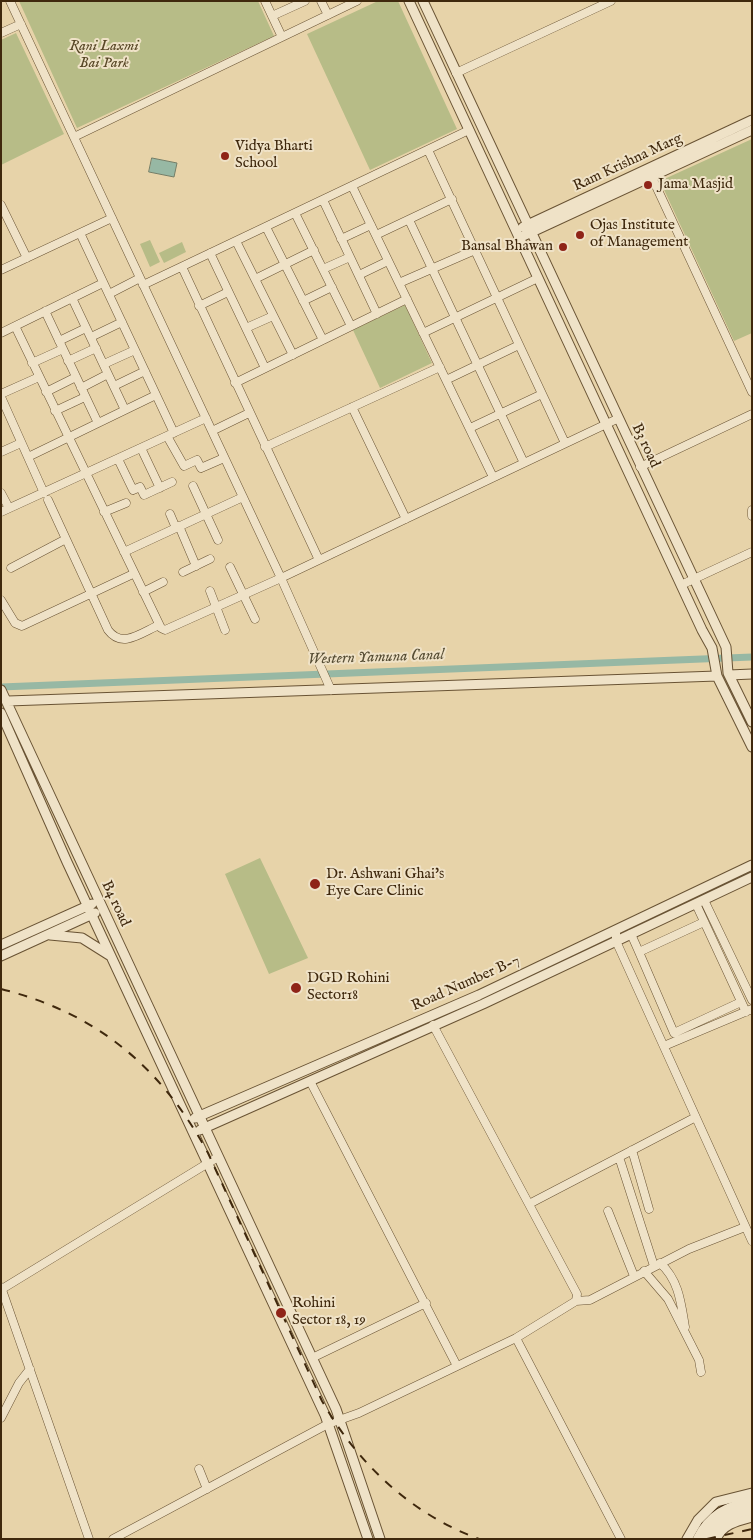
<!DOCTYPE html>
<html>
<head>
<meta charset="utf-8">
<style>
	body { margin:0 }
	#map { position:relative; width:753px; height:1540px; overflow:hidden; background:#e7d3a9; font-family:"IM FELL English",serif }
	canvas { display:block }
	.frame { position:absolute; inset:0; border:2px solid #3f280d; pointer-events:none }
</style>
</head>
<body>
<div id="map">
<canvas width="753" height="1540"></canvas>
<div class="frame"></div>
</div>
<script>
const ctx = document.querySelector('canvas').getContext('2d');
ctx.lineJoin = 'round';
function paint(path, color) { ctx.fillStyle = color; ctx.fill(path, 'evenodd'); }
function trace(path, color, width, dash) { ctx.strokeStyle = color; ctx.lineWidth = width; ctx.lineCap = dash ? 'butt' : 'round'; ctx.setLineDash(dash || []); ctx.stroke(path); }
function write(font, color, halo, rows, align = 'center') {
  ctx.font = font + ' "IM FELL English",serif'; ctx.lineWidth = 4; ctx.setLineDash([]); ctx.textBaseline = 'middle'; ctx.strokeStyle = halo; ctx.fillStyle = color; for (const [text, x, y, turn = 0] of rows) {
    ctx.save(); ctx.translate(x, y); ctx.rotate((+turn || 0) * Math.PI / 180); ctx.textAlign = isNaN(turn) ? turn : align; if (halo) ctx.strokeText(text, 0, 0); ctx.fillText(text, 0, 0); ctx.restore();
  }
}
paint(new Path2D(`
	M19,1H258L274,36L77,128Z
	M378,1H398L457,129L370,170L307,34Z
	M16,33L64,134L1,165V40Z
	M752,139V333L734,341L660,181Z
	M150,240L160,262L150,267L140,244Z
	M182,242L186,252L164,263L159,253Z
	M405,305L432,363L380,388L353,330Z
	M260,858L308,958L269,974L225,874Z`), '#b7bc87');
const water = new Path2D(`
	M152,158L177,163L174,177L149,172Z`);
paint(water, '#97b8a4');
trace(water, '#747e68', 1);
trace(new Path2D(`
	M1,687L752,657`), '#97b8a4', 7);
const minor = new Path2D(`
	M10,1L281,578L617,419
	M265,1L282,37
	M321,1L328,15
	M272,16L305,1
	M1,33L21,24
	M456,73L611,1
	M74,137L357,1
	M428,150L565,443
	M649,171L752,392
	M352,186L493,477
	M323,200L377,314
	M1,205L27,258
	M295,213L351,326
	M409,220L524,463
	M266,227L323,340
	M80,233L174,433
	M376,235L452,199
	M341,239L371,225
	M236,241L293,355
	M210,253L265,368
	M182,267L319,560
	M323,269L350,257
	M1,270L112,218
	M359,275L388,261
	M255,279L314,250
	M399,283L475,250
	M143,285L469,130
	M109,294L140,278
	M72,298L125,410
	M303,301L332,287
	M199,306L228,292
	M45,311L98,423
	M15,326L161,628L165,630L281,578L331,690
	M246,328L273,316
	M1,333L103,283
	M423,333L538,278
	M91,337L122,322
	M59,341L86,328
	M68,361L96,348
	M32,363L63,349
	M104,364L135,350
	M446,380L519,345
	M235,383L407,299
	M114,386L145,371
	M81,388L108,374
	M46,392L76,377
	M1,394L39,377
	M1,397L44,493
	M352,407L406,519
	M55,411L85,397
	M470,428L542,394
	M212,431L249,413
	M167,436L184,466L197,460L201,468L224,458
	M265,447L440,367
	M141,448L160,488
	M1,452L21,443
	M28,457L156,395
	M118,459L133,490L140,487L144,495L172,482
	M640,467L752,414
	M193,486L218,540
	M1,493L9,508
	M48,500L108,630C122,649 141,633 159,625
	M752,510V516
	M1,512L206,418
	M104,512L126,503
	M170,514L176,528
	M179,526L196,566
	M124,552L243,497
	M230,567L255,619
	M11,568L66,539
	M183,572L210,559
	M681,585L752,552
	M210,591L225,630
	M143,592L163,582
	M1,600L15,623L22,626L133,574
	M704,900L752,1000
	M696,904L746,1012
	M616,930V941L752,1241
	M631,934L639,952L704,922
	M639,952L674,1033L741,1002
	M664,1046L752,1009
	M310,1081L457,1366
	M632,1150L649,1209
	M619,1157L654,1266
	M529,1204L694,1118
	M608,1211L634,1276
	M660,1263C679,1280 681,1303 685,1327
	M644,1271L668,1299L699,1360L701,1372
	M1,1287L89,1539
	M2,1289L218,1157
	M576,1301L590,1300L689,1249L745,1227
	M516,1338L621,1539
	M312,1358L426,1303
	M1,1418L19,1383L30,1369
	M199,1469L207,1489
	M113,1539L328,1424L359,1413L516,1338L576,1301L577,1294L433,1025`);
const tertiary = new Path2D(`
	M409,1L702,630L712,648L717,676L752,747
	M423,1L726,647L728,673L752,722
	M523,227L752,120
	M519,238L752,130
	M729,675L752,674
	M1,690L336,1409L380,1539
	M8,701L717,676
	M1,713L67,862L325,1415L368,1539
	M50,935L82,938L109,955
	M1,945L92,904
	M1,956L95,913
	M195,1118L479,995L752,865
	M200,1130L483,1004L752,877
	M687,1539L698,1520L716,1502L752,1493
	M716,1539C723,1524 737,1521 752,1517`);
const secondary = new Path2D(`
	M698,1539C710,1515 727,1507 752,1501
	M707,1539C716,1519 732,1513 752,1509`);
trace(minor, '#695334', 9);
trace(tertiary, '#695334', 11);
trace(secondary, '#3f280d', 12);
trace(minor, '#efe2c7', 8);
trace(tertiary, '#efe2c7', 9);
trace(secondary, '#efe2c7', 10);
trace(new Path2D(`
	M1,989C97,1013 161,1067 208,1153L322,1401C358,1464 411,1514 479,1539
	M707,1539L752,1529`), '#3f280d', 2, [9, 9]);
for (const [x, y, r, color] of [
	[225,156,5,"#8f2418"],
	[648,185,5,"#8f2418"],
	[580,235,5,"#8f2418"],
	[563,247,5,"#8f2418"],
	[315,884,6,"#8f2418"],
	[296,988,6,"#8f2418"],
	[281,1313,6,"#8f2418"]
]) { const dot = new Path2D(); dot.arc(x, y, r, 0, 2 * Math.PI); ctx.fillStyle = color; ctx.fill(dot); trace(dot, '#efe2c7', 2); }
write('italic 15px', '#574625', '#efe2c7', [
	["Rani Laxmi",104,47],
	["Bai Park",104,64]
]);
write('15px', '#3f280d', '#efe2c7', [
	["Vidya Bharti",235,147],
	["School",235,164],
	["Jama Masjid",658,185],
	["Ojas Institute",590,226],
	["of Management",590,243],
	["Bansal Bhawan",553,247,"right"],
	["Dr. Ashwani Ghai's",326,875],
	["Eye Care Clinic",326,892],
	["DGD Rohini",307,979],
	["Sector18",307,996],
	["Rohini",292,1304],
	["Sector 18, 19",292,1321]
], 'left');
write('15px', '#3f280d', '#efe2c7', [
	["Ram Krishna Marg",628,163,-25],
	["B3 road",645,446,65],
	["B4 road",115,904,65],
	["Road Number B-7",466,984,-24]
]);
write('italic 16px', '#554c33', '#efe2c7', [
	["Western Yamuna Canal",376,658,-2]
]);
</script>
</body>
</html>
